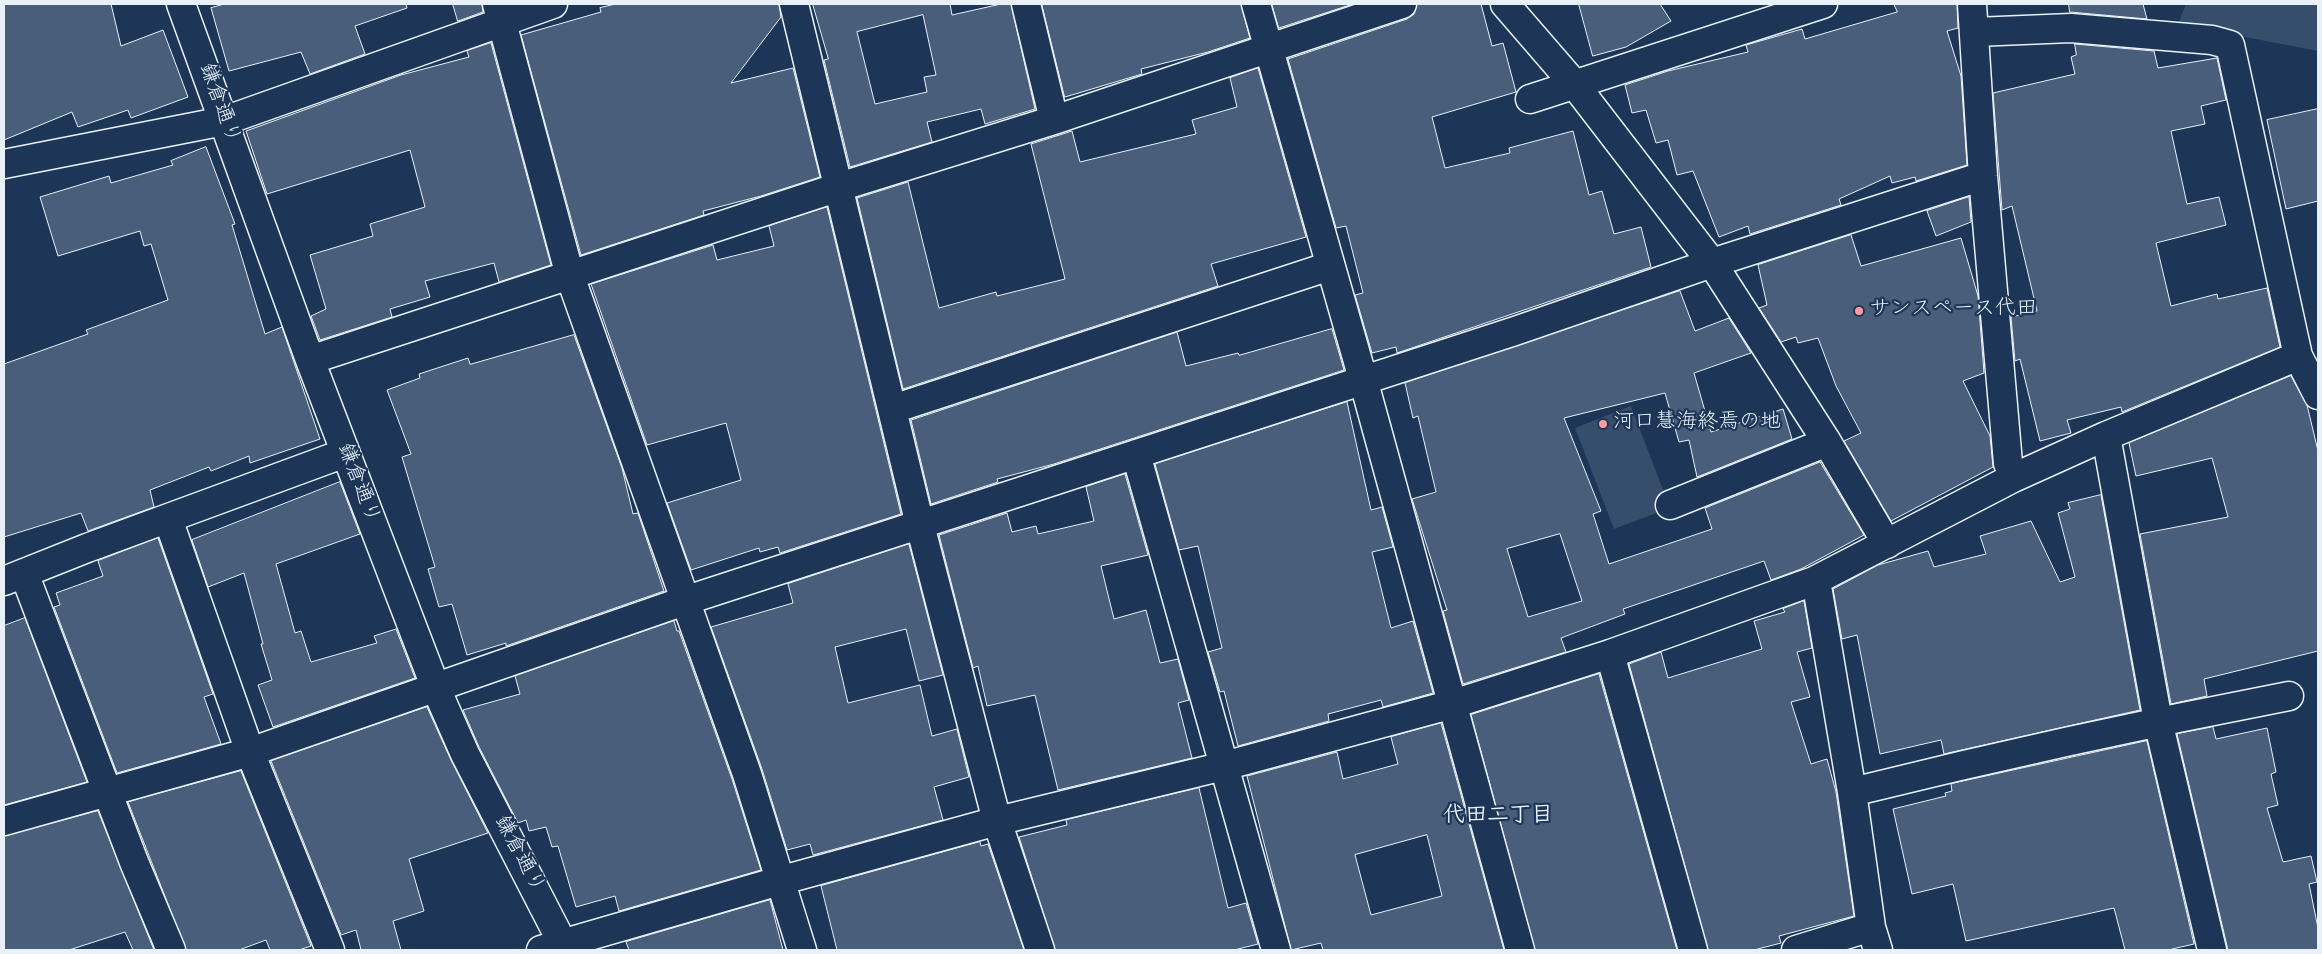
<!DOCTYPE html>
<html>
<head>
<meta charset="utf-8">
<style>
	body { margin:0 }
	#map { position:relative; width:2322px; height:954px; overflow:hidden; background:#1d3557; font-family:"Indie Flower",sans-serif }
	canvas { display:block }
	.frame { position:absolute; inset:0; border:5px solid #e8f1f8; pointer-events:none }
</style>
</head>
<body>
<div id="map">
<canvas width="2322" height="954"></canvas>
<div class="frame"></div>
</div>
<script>
const ctx = document.querySelector('canvas').getContext('2d');
ctx.lineJoin = 'round';
function paint(path, color) { ctx.fillStyle = color; ctx.fill(path, 'evenodd'); }
function trace(path, color, width, dash) { ctx.strokeStyle = color; ctx.lineWidth = width; ctx.lineCap = dash ? 'butt' : 'round'; ctx.setLineDash(dash || []); ctx.stroke(path); }
function write(font, color, halo, rows, align = 'center') {
  ctx.font = font + ' "Indie Flower","Klee One",sans-serif'; ctx.lineWidth = 4.5; ctx.setLineDash([]); ctx.textBaseline = 'middle'; ctx.strokeStyle = halo; ctx.fillStyle = color; for (const [text, x, y, turn = 0] of rows) {
    ctx.save(); ctx.translate(x, y); ctx.rotate((+turn || 0) * Math.PI / 180); ctx.textAlign = isNaN(turn) ? turn : align; if (halo) ctx.strokeText(text, 0, 0); ctx.fillText(text, 0, 0); ctx.restore();
  }
}
paint(new Path2D(`
	M2186,4H2318V51L2178,24Z
	M1631,406L1670,508L1614,529L1575,428Z`), '#374d6c');
const building = new Path2D(`
	M4,4H111L121,46L163,30L188,97L131,118L128,110L78,127L72,112L4,140Z
	M225,4H406L407,8L355,26L365,54L310,74L301,52L229,71L211,8Z
	M453,4H482L483,12L458,21Z
	M616,4H779L781,17L731,83L793,68L820,177L761,196L703,211L704,215L581,255L521,35L601,12L600,8Z
	M813,4H950L952,15L1001,4H1011L1035,109L985,124L981,109L927,122L932,142L850,167L824,60L828,59ZM923,15L936,75L924,77L927,92L875,104L857,32Z
	M1042,4H1241L1250,38L1208,52L1141,69L1142,74L1065,97Z
	M1272,4H1353L1279,28Z
	M1417,4H1481L1492,46L1503,43L1516,92L1432,117L1445,168L1510,153L1509,148L1573,131L1589,195L1602,191L1614,234L1641,227L1651,267L1397,353L1396,347L1372,353L1355,295L1363,293L1346,226L1336,228L1288,59L1407,19L1414,14Z
	M1579,4H1660L1671,21L1626,47L1593,56Z
	M1894,4H1957L1958,28L1947,31L1961,76L1967,165L1916,181L1915,177L1892,183L1890,176L1839,199L1841,205L1750,234L1748,226L1719,237L1693,171L1677,175L1668,140L1656,143L1646,110L1632,113L1625,85L1668,71L1748,52L1746,45L1802,29L1805,39L1897,12Z
	M2069,4H2143L2147,19L2070,12Z
	M491,43L551,265L499,282L494,263L425,281L430,297L390,309L392,317L320,340L311,316L326,309L310,255L373,236L370,224L425,207L410,150L267,194L246,131L401,75L469,57L467,51Z
	M2075,44L2154,51L2158,68L2217,58L2226,100L2201,106L2205,124L2171,131L2187,204L2219,197L2226,225L2156,243L2171,306L2217,294L2218,299L2267,288L2280,347L2122,412L2121,407L2067,420L2071,433L2040,441L2020,359L2015,361L2011,317L2037,311L2012,206L2002,210L1993,93L2075,74L2071,57L2076,55Z
	M1258,68L1306,237L1211,264L1218,286L903,389L857,198L908,182L939,308L996,292L997,296L1065,279L1031,144L1072,131L1080,162L1196,134L1192,120L1237,107L1230,78Z
	M2318,109V201L2286,209L2267,120Z
	M206,147L235,224L232,225L265,334L282,327L320,439L250,463L249,456L211,471L209,467L150,490L154,507L88,531L81,513L4,537V364L88,334L86,330L168,300L151,244L144,246L140,231L58,256L40,197L109,176L111,183L173,165L171,161Z
	M1969,197L1971,222L1936,236L1927,211Z
	M827,207L901,514L780,553L778,547L760,552L759,548L691,570L667,503L741,480L726,423L647,445L591,284L713,245L717,260L774,246L769,226Z
	M1851,235L1861,266L1961,238L1978,296L1984,373L1963,381L1990,436L1993,467L1891,521L1844,441L1861,433L1836,386L1818,338L1798,343L1796,337L1781,342L1759,308L1767,305L1758,265Z
	M1680,291L1695,331L1729,318L1751,353L1694,373L1711,432L1783,409L1792,439L1697,477L1689,440L1679,442L1665,393L1564,418L1601,511L1593,514L1609,564L1712,529L1705,508L1820,462L1864,535L1801,569L1771,580L1764,561L1623,609L1625,614L1561,638L1566,652L1463,684L1443,611L1447,610L1412,499L1436,492L1418,416L1413,418L1405,383ZM1560,534L1582,601L1528,617L1507,549Z
	M1332,329L1344,370L1054,464L997,479L998,482L931,504L911,420L1177,332L1186,366L1238,353L1239,355Z
	M574,335L622,468L633,514L638,513L664,591L506,646V643L467,655L452,604L439,607L428,569L435,567L402,457L411,454L387,390L420,378L419,374L468,358L470,364Z
	M2291,376L2307,405L2318,451V651L2204,679L2207,696L2171,704L2140,534L2228,517L2212,458L2136,476L2129,443Z
	M1347,402L1371,510L1382,507L1393,547L1372,552L1391,628L1413,621L1433,693L1383,707L1381,700L1328,714L1329,721L1238,746L1224,691L1220,692L1208,652L1222,648L1198,546L1179,550L1155,464Z
	M1125,474L1148,555L1101,566L1114,619L1146,610L1160,663L1178,659L1189,700L1178,703L1192,758L1058,790L1035,695L987,706L978,666L973,668L939,535L1007,513L1012,532L1036,526L1038,534L1094,521L1086,487Z
	M340,482L360,534L276,564L295,633L301,631L311,662L377,643L374,636L396,629L415,678L273,727L258,685L272,680L261,644H263L244,573L208,587L192,540Z
	M2101,495L2140,710L1944,754L1941,740L1880,754L1857,635L1842,639L1833,589L1878,565L1928,551L1934,567L1986,554L1980,536L2031,521L2060,582L2075,577L2058,513L2070,509L2068,503Z
	M158,538L213,694L204,697L221,744L117,773L54,607L60,605L56,593L103,576L98,561Z
	M909,544L943,675L919,681L906,629L835,647L848,703L920,685L932,736L957,729L969,777L934,787L943,820L813,855L810,844L787,850L762,769L711,627L793,603L788,584Z
	M1804,601L1812,648L1797,652L1810,697L1791,702L1811,764L1827,759L1836,792L1854,916L1779,936L1781,943L1754,950H1708L1629,664L1661,652L1668,678L1762,649L1754,621L1785,612L1783,609Z
	M25,618L87,782L4,805V626Z
	M674,621L677,631H679L732,779L761,870L619,911L615,896L576,907L558,846L552,847L546,827L529,831L526,820L518,823L479,747L463,710L520,694L515,676Z
	M1599,674L1677,950H1535L1471,715Z
	M427,707L451,760L488,833L409,859L424,911L393,921L401,950H361L356,930L341,935L271,761Z
	M1441,723L1504,950H1323L1321,943L1291,950L1247,776L1337,752L1343,779L1398,764L1391,737ZM1427,835L1442,896L1371,915L1355,855Z
	M2213,727L2216,739L2267,728L2276,772L2271,774L2278,805L2267,808L2283,862L2311,856L2317,882L2309,884L2318,928V950H2228L2177,734Z
	M2147,741L2194,944L2168,950H2125L2114,908L1966,941L1953,884L1912,894L1893,809L1946,796L1945,793L1952,791L1951,784Z
	M241,771L311,946L299,950H270L266,940L239,950H186L128,802Z
	M1199,788L1228,908L1246,903L1258,944L1234,950H1055L1019,837L1067,825L1066,820Z
	M98,811L154,950H133L125,932L69,950H4V836Z
	M980,842L981,846L988,844L1024,950H837L821,886Z
	M770,900L783,950H629L626,942Z`);
paint(building, '#495e7a');
trace(building, '#e8f1f8', 1);
const minor = new Path2D(`
	M181,4L310,360L435,686L465,754L566,950
	M497,4L570,276L747,774L802,950
	M794,4L920,525L997,821L1040,950
	M1026,4L1054,120
	M1256,4L1363,379L1520,950
	M1505,4L1575,85L1712,263L1827,442L1887,544
	M1972,4L1983,176L2008,463L2013,478
	M1975,32L2071,28L2212,40L2230,45L2298,356L2318,395
	M1530,99L1823,4
	M4,164L224,121L553,4
	M310,360L839,187L1054,120L1402,4
	M893,409L1330,266
	M2106,436L2158,721L2212,950
	M1136,454L1276,950
	M1670,505L1827,442
	M168,519L250,752L330,950
	M24,573L134,862L171,950
	M4,581L87,548L345,453
	M1814,581L1818,592L1852,792L1871,927L1878,950
	M1610,654L1693,950
	M1852,792C1997,756 2143,724 2289,696
	M4,821L250,752L684,601L1515,331L1712,263L1983,176
	M541,950L779,881L997,821L1224,766L1453,704L1610,654L1814,581L2013,478L2106,436L2298,356
	M1796,950L1871,927`);
trace(minor, '#e8f1f8', 31);
trace(minor, '#1d3557', 28);
for (const [x, y, r, color] of [
	[1859,311,5,"#ff9aa2"],
	[1603,424,5,"#ff9aa2"]
]) { const dot = new Path2D(); dot.arc(x, y, r, 0, 2 * Math.PI); ctx.fillStyle = color; ctx.fill(dot); trace(dot, '#1d3557', 2); }
write('21px', '#e8f1f8', '#1d3557', [
	["鎌倉通り",218,104,70],
	["鎌倉通り",357,484,69],
	["鎌倉通り",518,855,62]
]);
write('21px', '#e8f1f8', '#1d3557', [
	["サンスペース代田",1869,311],
	["河口慧海終焉の地",1613,424]
], 'left');
write('bold 22px', '#e8f1f8', '#1d3557', [
	["代田二丁目",1498,817]
]);
</script>
</body>
</html>
